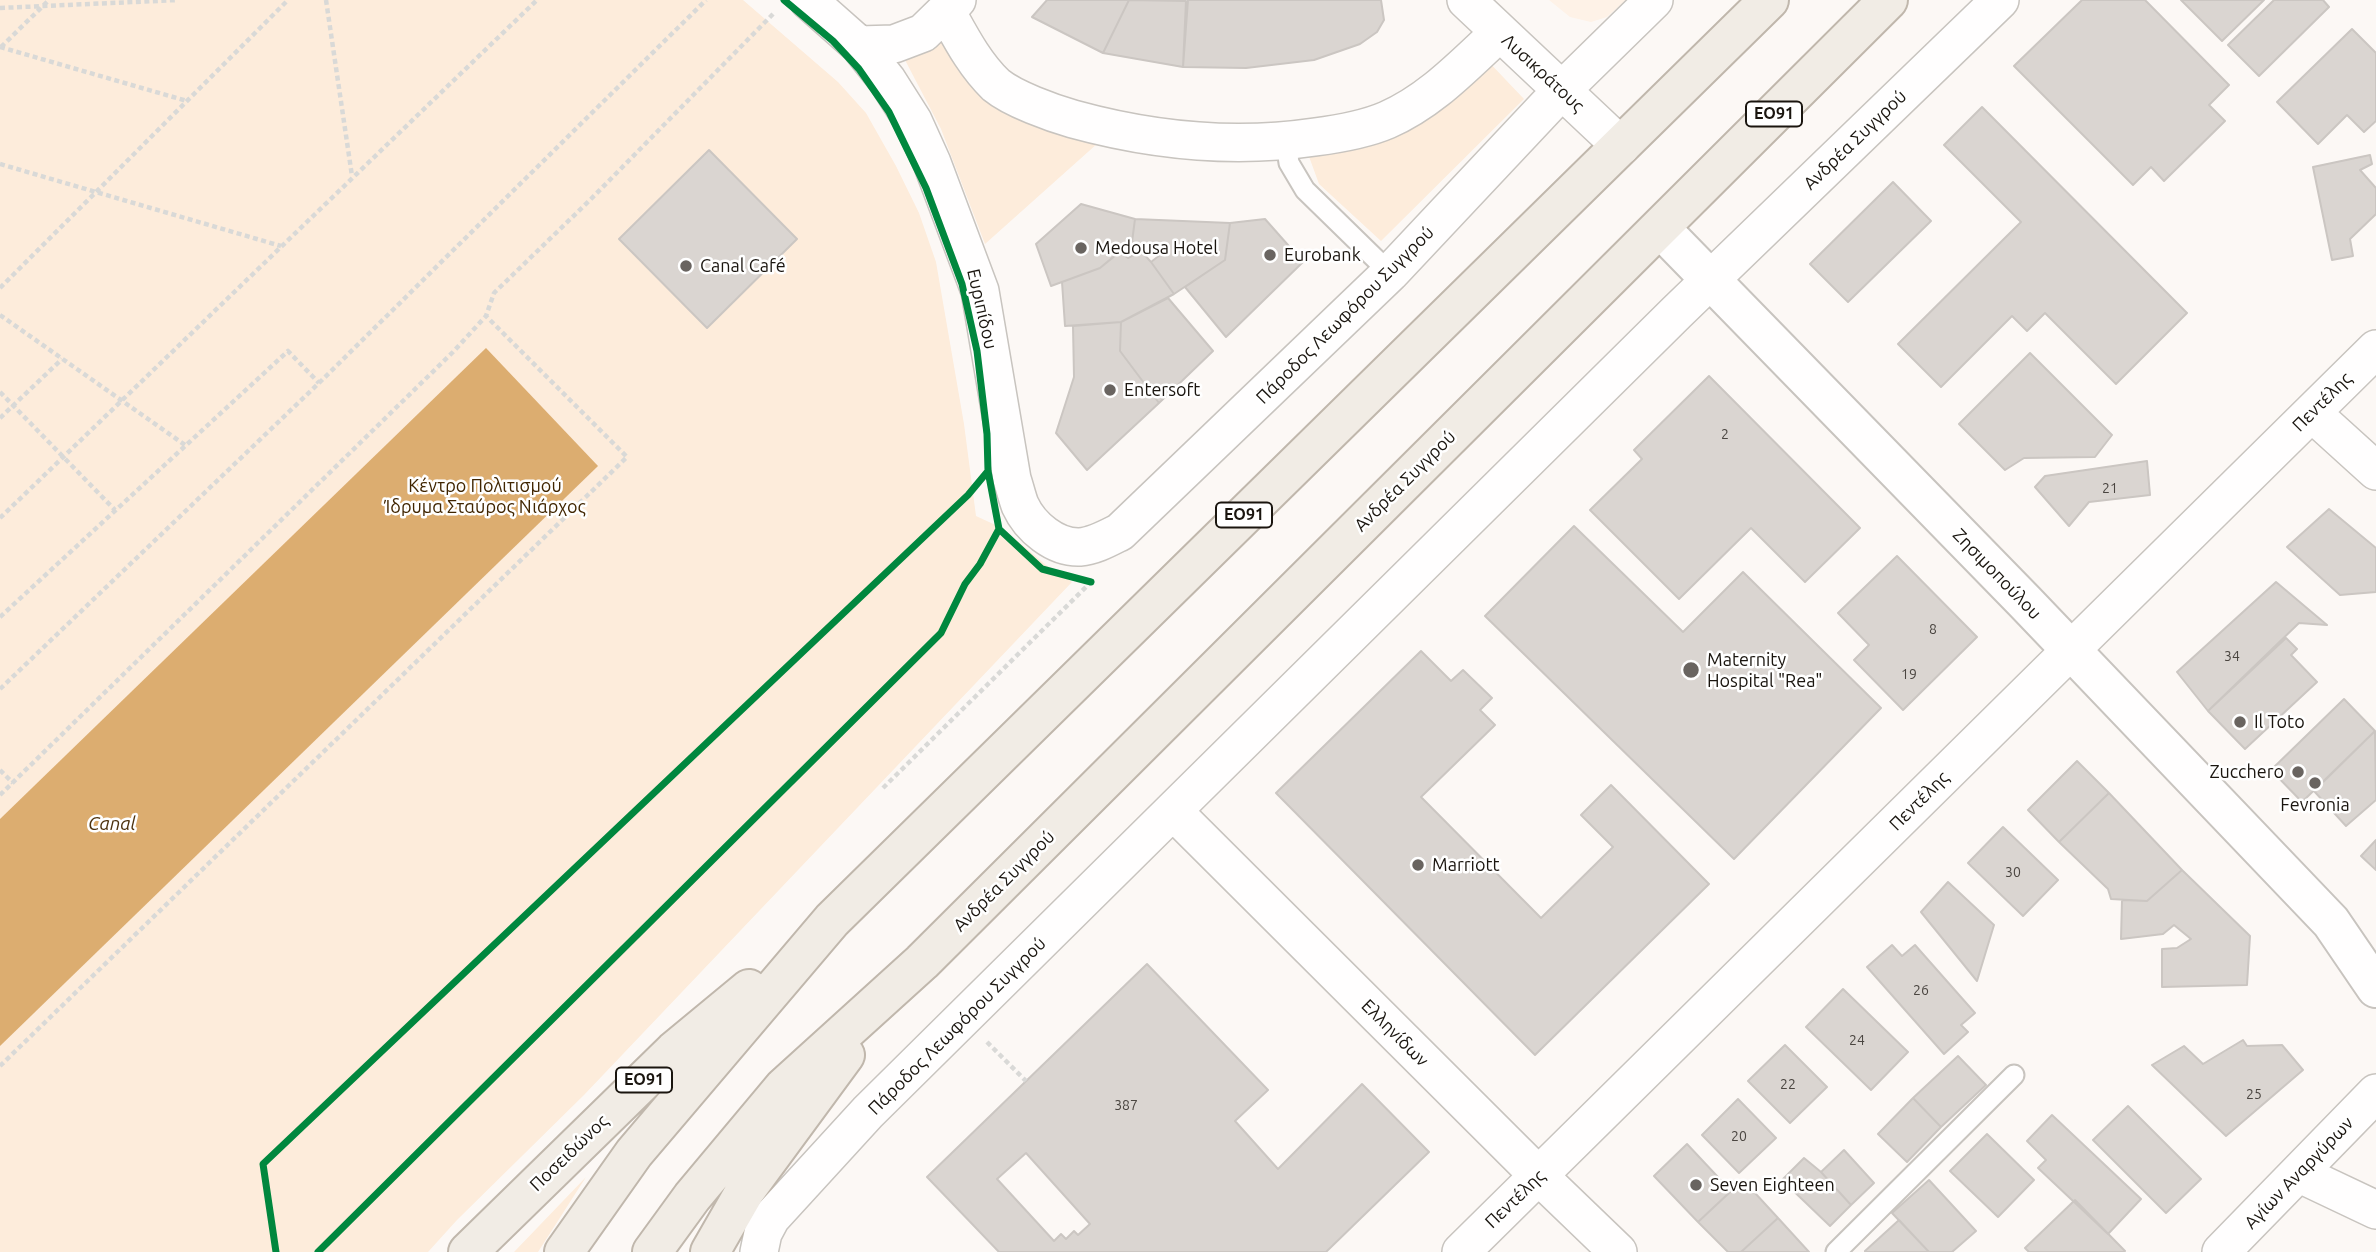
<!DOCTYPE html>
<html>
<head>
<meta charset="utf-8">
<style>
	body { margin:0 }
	canvas { display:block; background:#fcf8f5 }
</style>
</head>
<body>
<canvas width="2376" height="1252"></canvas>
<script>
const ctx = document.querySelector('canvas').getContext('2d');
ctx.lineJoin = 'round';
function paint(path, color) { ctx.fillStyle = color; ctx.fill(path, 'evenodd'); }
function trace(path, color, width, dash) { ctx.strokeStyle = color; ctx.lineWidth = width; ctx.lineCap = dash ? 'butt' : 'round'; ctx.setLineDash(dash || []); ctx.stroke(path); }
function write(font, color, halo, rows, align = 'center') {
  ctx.font = font + ' Ubuntu,sans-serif'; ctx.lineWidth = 5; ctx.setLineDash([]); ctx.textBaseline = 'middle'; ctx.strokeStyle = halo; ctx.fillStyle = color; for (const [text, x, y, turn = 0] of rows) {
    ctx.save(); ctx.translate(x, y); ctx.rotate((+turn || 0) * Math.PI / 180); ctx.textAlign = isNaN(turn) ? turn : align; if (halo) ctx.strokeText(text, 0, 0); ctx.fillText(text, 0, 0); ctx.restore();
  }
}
paint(new Path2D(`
	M1549,0H1626L1607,17L1591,22L1570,17Z`), '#fef2e7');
paint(new Path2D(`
	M0,0H743L838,82L866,113L896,166L919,213L936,262L964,424L976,516L1002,528L1046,565L1072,582L584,1095L457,1220L428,1252H0Z
	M942,34L1098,143L985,244L941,129L905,60Z
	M1485,58L1524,99L1381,241L1319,184L1307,151Z
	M586,1177L538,1252H514Z`), '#fdecdb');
paint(new Path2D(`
	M486,348L598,466L0,1046V819Z`), '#dcad70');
const building = new Path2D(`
	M1047,0H1129L1103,53L1032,17Z
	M1129,0L1186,1L1183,67L1103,53Z
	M1188,0H1381L1384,20L1377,32L1360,44L1314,60L1246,68L1183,67Z
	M2082,0H2145L2229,85L2209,105L2225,121L2164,181L2151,167L2133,185L2014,66Z
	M2181,0H2264L2222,41Z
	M2274,0H2323L2329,7L2259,76L2228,45Z
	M2352,29L2376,53V121L2364,132L2347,115L2318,144L2277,102Z
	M1982,107L2187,313L2116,384L2045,313L2027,331L2012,316L1941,387L1898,344L2021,222L1944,145Z
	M709,150L797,239L707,328L619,239Z
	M2370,155L2372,164L2360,170L2376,188V214L2350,239L2353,256L2332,260L2313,167Z
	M1893,182L1931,221L1848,302L1810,264Z
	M1081,204L1135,219L1132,242L1100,268L1051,286L1036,244Z
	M1135,219L1230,223L1225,260L1174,294L1151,262L1160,255L1132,242Z
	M1265,219L1303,262L1226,337L1185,287L1225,260L1230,223Z
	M1141,251L1151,262L1174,294L1121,322L1065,326L1062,282L1100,268L1119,252L1128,258Z
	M1168,298L1213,351L1159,403L1120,351L1121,322Z
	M1121,322L1120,351L1159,403L1087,470L1056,433L1074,377L1073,326Z
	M2030,353L2112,435L2095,457L2024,458L2005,470L1959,424Z
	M1709,376L1860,528L1805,582L1751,528L1679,599L1590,510L1642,459L1634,450Z
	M2147,461L2150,495L2089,502L2069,526L2035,487L2045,476Z
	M2329,509L2376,548V592L2340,595L2287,547Z
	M1574,526L1683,632L1743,572L1881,708L1734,859L1485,616Z
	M1897,556L1977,637L1903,710L1854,660L1869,645L1838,613Z
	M2276,582L2327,625L2299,623L2208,711L2177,672Z
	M2286,638L2297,649L2291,655L2317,682L2245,749L2208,711Z
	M1421,651L1451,681L1463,670L1492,698L1480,710L1495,725L1421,797L1541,918L1613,847L1581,815L1611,785L1709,884L1535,1055L1276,793Z
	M2344,699L2375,731L2302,802L2271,770Z
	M2375,731L2376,800L2346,826L2314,791Z
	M2077,761L2109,793L2059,842L2028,810Z
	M2109,793L2182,870L2147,901L2111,899L2108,889L2059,842Z
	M2003,827L2058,880L2023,916L1968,863Z
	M2376,840V870L2361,856Z
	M2182,870L2250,936L2247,985L2162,987V949L2177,948L2191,939L2174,925L2163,934L2121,939L2122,900L2147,901Z
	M1948,882L1994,925L1977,981L1921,912Z
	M1892,945L1902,956L1915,945L1975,1013L1961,1025L1968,1032L1944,1054L1867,967Z
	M1147,964L1268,1090L1235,1121L1278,1169L1362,1084L1429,1152L1326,1252H999L927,1177ZM1026,1153L1090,1224L1078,1235L1074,1231L1066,1239L1061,1234L1054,1241L997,1179Z
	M1843,989L1908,1052L1871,1090L1806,1027Z
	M2243,1040L2247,1046L2282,1045L2303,1070L2226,1136L2152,1065L2184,1046L2203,1064Z
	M1785,1045L1827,1087L1790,1123L1748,1081Z
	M1958,1056L1986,1085L1941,1127L1913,1098Z
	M1913,1098L1941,1127L1907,1162L1878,1134Z
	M1738,1099L1776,1138L1739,1173L1702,1135Z
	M2128,1106L2201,1179L2166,1213L2093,1140Z
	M2052,1115L2141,1199L2108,1234L2038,1168L2046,1160L2027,1141Z
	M1987,1134L2034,1180L1998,1217L1950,1171Z
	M1687,1144L1731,1191L1698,1222L1654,1176Z
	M1844,1150L1874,1183L1851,1205L1821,1172Z
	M1804,1158L1821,1172L1851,1205L1830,1226L1782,1180Z
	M1743,1180L1778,1218L1741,1252H1728L1698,1222Z
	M1929,1180L1976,1231L1952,1252H1929L1892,1213Z
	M2075,1200L2125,1251L2124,1252H2029L2025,1248Z
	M1778,1218L1809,1252H1741Z
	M1899,1220L1929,1252H1865V1251Z`);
paint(building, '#dad5d1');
trace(building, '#cbc6c2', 2);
const service = new Path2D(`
	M1286,142L1289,163L1305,190L1390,273
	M1836,1252L2014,1075`);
const minor = new Path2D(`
	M808,0L859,45L887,80L913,121L932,163L980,291L1012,479C1015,488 1017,497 1020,505C1030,527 1055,548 1080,547C1094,546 1108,538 1120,532L1390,273L1562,90L1654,0
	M1466,0L1621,146
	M946,11C960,36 974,64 996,85C1013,99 1052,113 1073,119C1153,141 1233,149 1315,137C1338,134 1364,130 1387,120C1431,101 1464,65 1499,33
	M859,45L894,44L923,33L957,0
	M2312,413L2376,471
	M1174,812L1539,1176L1618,1252
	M2298,1173L2376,1210
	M759,1252L763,1233L771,1218L868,1112L1677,312L2000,0
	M1461,1252L2376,349
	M2221,1252L2376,1093`);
const tertiary = new Path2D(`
	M1660,228L2025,602L2331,922L2376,988`);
const trunk = new Path2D(`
	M468,1252L674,1051L749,989
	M564,1252L634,1153L832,920L1769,0
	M652,1252L692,1197L784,1087L922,962L1888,0
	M710,1252L745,1191L845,1055`);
trace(service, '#c8c4bf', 23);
trace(minor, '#c8c4bf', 40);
trace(tertiary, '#c8c4bf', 42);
trace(trunk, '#c0b7ac', 42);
trace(new Path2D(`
	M326,0L352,176
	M0,8L178,0
	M0,47L187,101
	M1,47L49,0
	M0,164L281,246
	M0,288L288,0
	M0,315L185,445
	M0,392L115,510
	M0,418L62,359
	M0,518L537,0
	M0,617L288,351L319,383
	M0,689L319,383L706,0
	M0,770L13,783
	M883,788L1089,584
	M0,795L453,352L486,316L494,293L590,200L773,14
	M987,1042L1026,1081
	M0,1066L627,457L486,316`), '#d9d9d7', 4.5, [5, 3.5]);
trace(service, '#fffefe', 19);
trace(minor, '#fffefe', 37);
trace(tertiary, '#fffefe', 38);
trace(trunk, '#f1ece5', 38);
trace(new Path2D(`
	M784,0L833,41L859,69L889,112L926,188L962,284L977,351L987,434L988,471L999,529L1042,569L1091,582
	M276,1252L263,1164L968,495L988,471
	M318,1252L941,633L965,584L980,564L999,529`), '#00873e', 7);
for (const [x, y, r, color] of [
	[1081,248,7,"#696460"],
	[1270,255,7,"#696460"],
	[686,266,7,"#696460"],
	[1110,390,7,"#696460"],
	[1691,670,9,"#696460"],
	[2240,722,7,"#696460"],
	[2298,772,7,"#696460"],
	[2315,783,7,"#696460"],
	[1418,865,7,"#696460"],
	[1696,1185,7,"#696460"]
]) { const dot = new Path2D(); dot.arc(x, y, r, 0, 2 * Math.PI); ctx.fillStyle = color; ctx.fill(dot); trace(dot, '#fff', 2.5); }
write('14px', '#4a4540', null, [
	["2",1725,434],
	["21",2110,488],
	["8",1933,629],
	["34",2232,656],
	["19",1909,674],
	["30",2013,872],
	["26",1921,990],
	["24",1857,1040],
	["22",1788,1084],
	["25",2254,1094],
	["387",1126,1105],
	["20",1739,1136]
]);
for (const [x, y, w] of [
	[1774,114,56],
	[1244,515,56],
	[644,1080,56]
]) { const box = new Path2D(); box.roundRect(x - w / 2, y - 12.5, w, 25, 5); ctx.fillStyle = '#fff'; ctx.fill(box); trace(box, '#1a150f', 2); }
write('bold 16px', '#1a150f', null, [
	["ΕΟ91",1774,114],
	["ΕΟ91",1244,515],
	["ΕΟ91",644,1080]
]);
write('18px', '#1a150f', '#fff', [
	["Λυσικράτους",1543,73,43],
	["Ανδρέα Συγγρού",1855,140,-44],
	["Ευριπίδου",982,309,77],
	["Πάροδος Λεωφόρου Συγγρού",1345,315,-45],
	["Πεντέλης",2322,402,-45],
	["Ανδρέα Συγγρού",1405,481,-45],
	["Ζησιμοπούλου",1997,574,46],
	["Πεντέλης",1919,801,-45],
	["Ανδρέα Συγγρού",1004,881,-45],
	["Πάροδος Λεωφόρου Συγγρού",957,1026,-45],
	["Ελληνίδων",1395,1033,45],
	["Ποσειδώνος",569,1153,-44],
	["Αγίων Αναργύρων",2299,1173,-46],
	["Πεντέλης",1515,1199,-44]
]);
write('18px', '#1a150f', '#fff', [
	["Medousa Hotel",1095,248],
	["Eurobank",1284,255],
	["Canal Café",700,266],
	["Entersoft",1124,390],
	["Maternity",1707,660],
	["Hospital \"Rea\"",1707,681],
	["Il Toto",2254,722],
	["Zucchero",2284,772,"right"],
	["Fevronia",2315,805,"center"],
	["Marriott",1432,865],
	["Seven Eighteen",1710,1185]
], 'left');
write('18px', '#402500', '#fff', [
	["Κέντρο Πολιτισμού",485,486],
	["Ίδρυμα Σταύρος Νιάρχος",485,507]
]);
write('italic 19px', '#4d320e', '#fff', [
	["Canal",112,824]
]);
</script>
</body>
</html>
